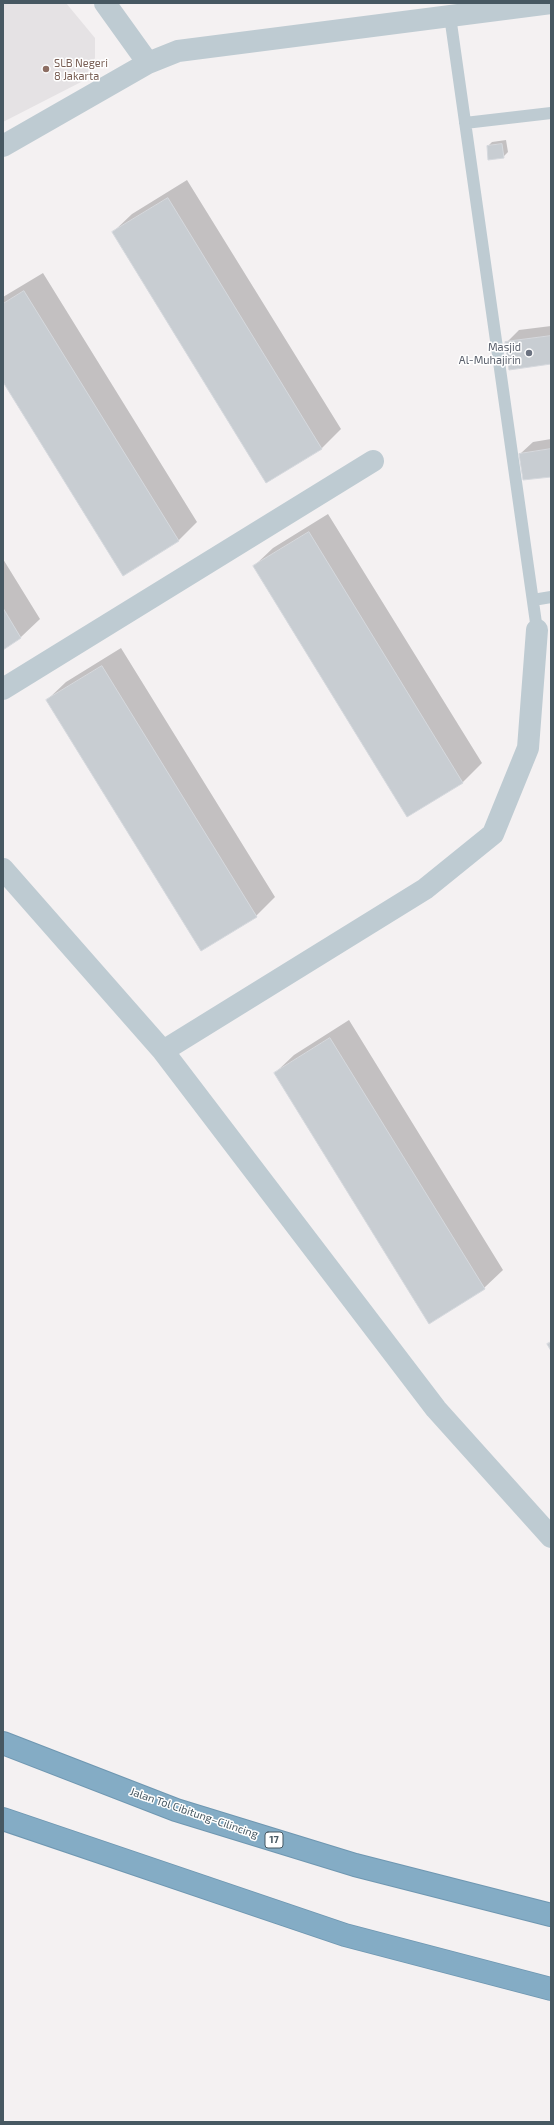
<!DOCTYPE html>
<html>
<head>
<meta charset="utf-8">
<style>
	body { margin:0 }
	#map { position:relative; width:554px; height:2125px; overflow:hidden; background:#f4f1f2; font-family:"Exo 2",sans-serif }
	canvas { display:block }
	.frame { position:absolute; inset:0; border:4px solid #475862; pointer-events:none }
</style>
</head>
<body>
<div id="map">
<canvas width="554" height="2125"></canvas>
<div class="frame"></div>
</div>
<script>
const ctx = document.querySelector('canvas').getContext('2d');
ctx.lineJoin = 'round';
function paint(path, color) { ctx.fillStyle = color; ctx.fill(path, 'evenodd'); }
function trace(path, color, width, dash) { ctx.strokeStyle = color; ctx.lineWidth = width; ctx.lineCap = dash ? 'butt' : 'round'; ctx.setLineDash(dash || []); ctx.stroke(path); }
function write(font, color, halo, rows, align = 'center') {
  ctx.font = font + ' "Exo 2",sans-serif'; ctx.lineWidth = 3; ctx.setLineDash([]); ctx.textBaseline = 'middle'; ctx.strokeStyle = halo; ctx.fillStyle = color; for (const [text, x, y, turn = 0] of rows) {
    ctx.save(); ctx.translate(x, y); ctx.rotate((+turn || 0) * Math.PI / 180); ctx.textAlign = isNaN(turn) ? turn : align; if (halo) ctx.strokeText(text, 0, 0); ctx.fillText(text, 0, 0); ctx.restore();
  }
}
paint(new Path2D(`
	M3,3H66L95,38V58L83,81L3,122Z`), '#e5e2e4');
paint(new Path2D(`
	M506,140L508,152L503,157L488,146L492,142Z
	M187,180L341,429L322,448L267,482L113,232L132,214Z
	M43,273L197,522L178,541L3,380V297Z
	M551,326V363L506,343L519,330Z
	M551,439V476L520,454L533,442Z
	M328,514L482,763L463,782L408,816L254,566L273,548Z
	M3,559L40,619L21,637L3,648Z
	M121,648L275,897L256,916L47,700L66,682Z
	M349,1020L503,1270L484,1288L275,1073L294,1055Z`), '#0003');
const building = new Path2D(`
	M502,144L504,158L488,160L487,146Z
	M168,198L322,449L266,483L112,232Z
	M24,291L179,541L123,576L3,382V304Z
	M551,336V364L509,370L505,342Z
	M551,449V477L523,480L519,454Z
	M309,532L463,783L407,817L253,566Z
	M3,608L21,638L3,650Z
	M102,666L257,917L201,951L46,700Z
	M330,1038L485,1289L429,1324L274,1073Z
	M551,1342V1351L547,1344Z`);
paint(building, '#c8cdd2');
trace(building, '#d5d8dd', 1);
const motorway = new Path2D(`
	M3,1743L176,1810L355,1865L551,1915
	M3,1819L345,1935L551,1989`);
trace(motorway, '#6f97b1', 24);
trace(new Path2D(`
	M450,16L537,630
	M465,123L551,113
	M533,600L551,597`), '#becbd2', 12);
trace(new Path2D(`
	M105,3L148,63
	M3,146L148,63L178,51L551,3
	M3,689L373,461
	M3,869L163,1051L436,1409L551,1537
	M163,1051L425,889L493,834L528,748L537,630`), '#becbd2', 22);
trace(motorway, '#84acc5', 22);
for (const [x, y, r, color] of [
	[46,69,4,"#8d6e63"],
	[529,353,4,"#6b7280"]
]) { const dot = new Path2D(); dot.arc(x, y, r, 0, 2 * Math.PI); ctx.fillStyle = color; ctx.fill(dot); trace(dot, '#fff', 1.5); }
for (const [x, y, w] of [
	[274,1840,18]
]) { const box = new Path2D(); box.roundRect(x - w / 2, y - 8, w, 16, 3); ctx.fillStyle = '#fff'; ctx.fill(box); trace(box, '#475862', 1); }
write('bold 10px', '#475862', null, [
	["17",274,1840]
]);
write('11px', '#785e54', '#fff', [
	["SLB Negeri",54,63],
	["8 Jakarta",54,76]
], 'left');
write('11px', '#5b616d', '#fff', [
	["Masjid",521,347],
	["Al-Muhajirin",521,360]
], 'right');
write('11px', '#475862', '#fff', [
	["Jalan Tol Cibitung–Cilincing",194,1813,19]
]);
</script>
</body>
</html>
